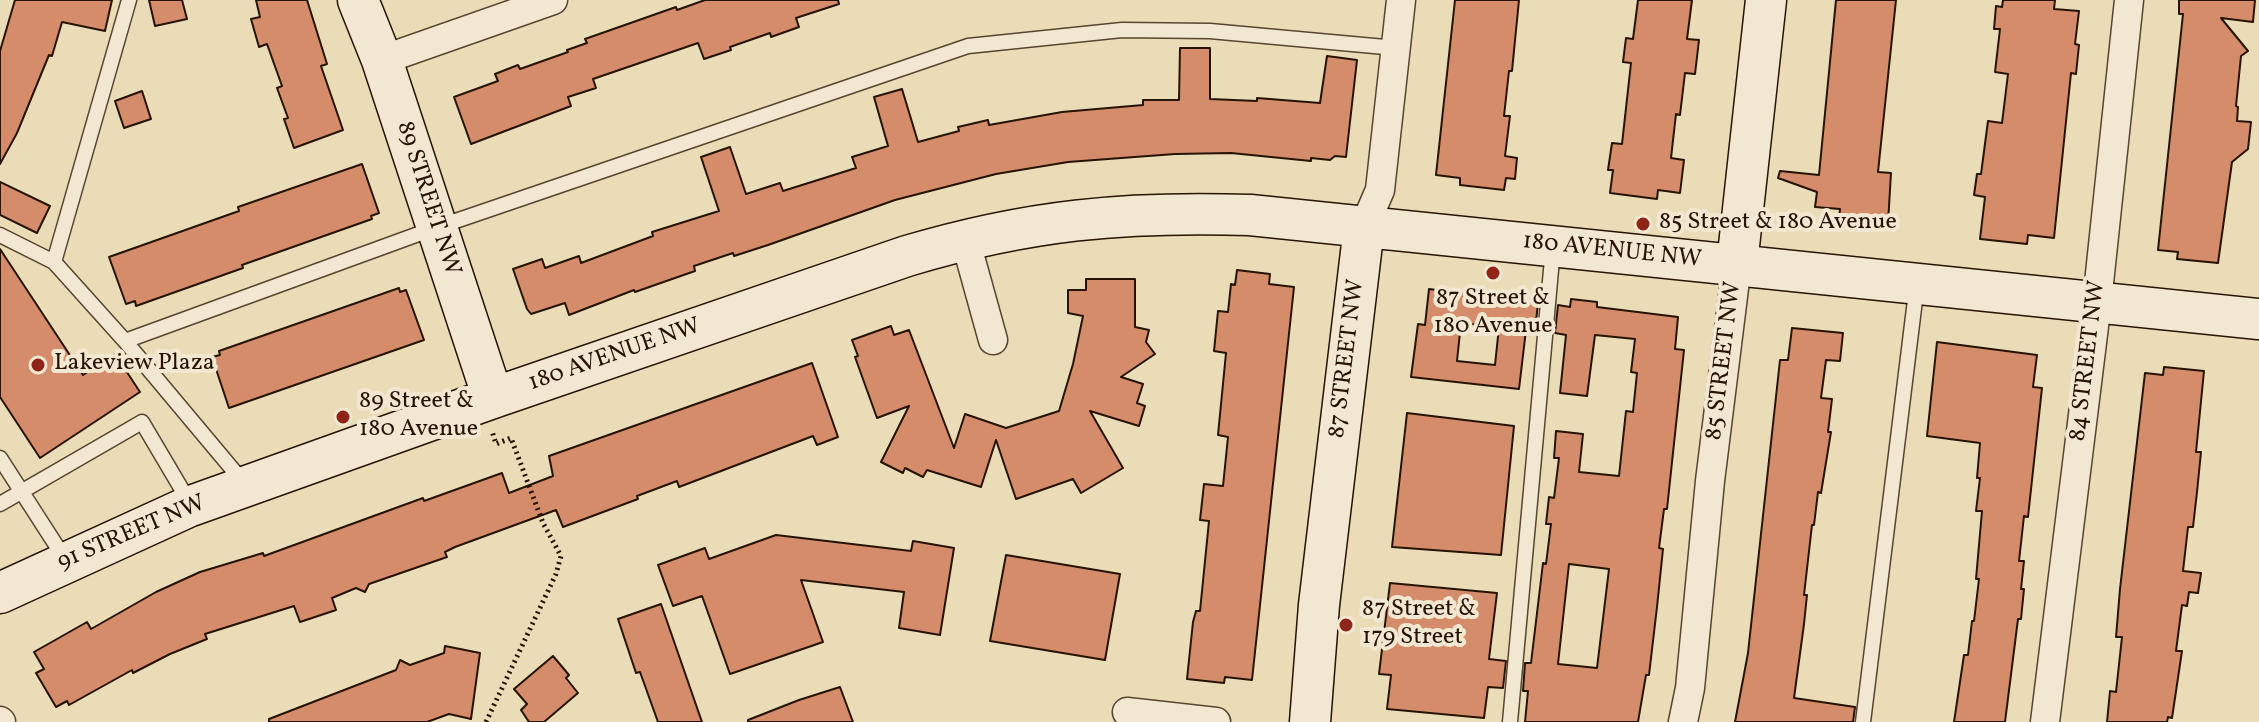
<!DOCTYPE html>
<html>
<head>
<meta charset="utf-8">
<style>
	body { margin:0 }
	canvas { display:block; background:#ebdcb8 }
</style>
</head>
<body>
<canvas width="2259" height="722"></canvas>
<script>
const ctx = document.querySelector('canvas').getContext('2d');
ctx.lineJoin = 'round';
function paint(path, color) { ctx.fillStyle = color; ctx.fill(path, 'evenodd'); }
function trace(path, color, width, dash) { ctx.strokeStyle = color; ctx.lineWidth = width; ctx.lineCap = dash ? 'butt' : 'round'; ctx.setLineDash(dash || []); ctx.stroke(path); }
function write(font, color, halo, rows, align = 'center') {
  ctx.font = font + ' Vollkorn,serif'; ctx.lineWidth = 8; ctx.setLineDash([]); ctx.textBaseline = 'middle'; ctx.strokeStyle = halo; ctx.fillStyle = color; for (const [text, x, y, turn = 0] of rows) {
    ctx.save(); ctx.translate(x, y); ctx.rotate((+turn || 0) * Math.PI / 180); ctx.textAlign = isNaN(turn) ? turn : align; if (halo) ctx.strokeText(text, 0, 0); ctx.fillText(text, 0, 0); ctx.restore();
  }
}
const building = new Path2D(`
	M15,0H112L105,31L62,22L52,56L49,55L17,133L0,164V51Z
	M149,0H182L187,19L155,26Z
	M256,0H307L327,64L321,66L343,130L294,148L284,119L288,118L277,88L282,86L267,44L259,47L251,19L260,17Z
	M705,0H838L839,4L796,18L799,27L771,37L770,33L730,47L731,50L704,59L698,43L593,79L596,88L568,97L571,106L471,144L454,97L498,81L495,74L518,65L520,69L568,52L567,50L587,43L585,39L676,7L677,10Z
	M1455,0H1519L1512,71H1509L1504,116H1510L1505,156L1517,158L1515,179L1506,178L1504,190L1460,185V178L1436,175Z
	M1638,0H1692L1687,39L1699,40L1695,74L1685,73L1680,115L1676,114L1671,158L1684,160L1680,193L1658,190L1657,199L1610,193L1613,170H1608L1612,143L1622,144L1631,63L1623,62L1626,38L1633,39Z
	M1836,0H1896L1878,172L1891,173L1888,223L1839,218L1840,209L1815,207L1817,192L1778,178L1780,171L1819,175Z
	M2003,0H2055L2054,9L2079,11L2075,44L2079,45L2076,74L2071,73L2054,238L2028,235L2027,244L1980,239L1985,197L1974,195L1977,174H1981L1988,121L2002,123L2008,74L1995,72L2000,29H1994L1996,6L2002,7Z
	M2179,0H2255L2253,22L2221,18L2248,51L2241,56L2236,106L2238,107L2237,121L2251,122L2248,149L2232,162L2218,263L2177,259L2178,252L2158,250L2183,14H2179Z
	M1180,48H1210V99L1257,101V98L1320,103L1327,56L1357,60L1346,157L1335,156L1330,160L1311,158V161L1231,153L1175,154L1068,162L996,174L895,200L768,245L734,256L733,253L694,266L695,271L635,292L634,290L569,315L565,303L531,314L527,309L513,269L542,259L545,268L579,256L581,263L653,236L652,232L719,211L701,157L730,147L746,194L780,183L783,191L856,168L852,157L888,146L874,97L902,89L918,142L959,131L958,127L988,120L989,125L1062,112L1143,105V100H1179Z
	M142,91L151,119L124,128L115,101Z
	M362,164L379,213L371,216L372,219L242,265L243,268L136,306L135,301L126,304L109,257L239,211L238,207Z
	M0,182L50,206L37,233L0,215Z
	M0,249L83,375L115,354L140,392L40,458L0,397Z
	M1237,270L1270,274L1269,284L1294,287L1252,680L1225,677L1224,683L1187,679L1193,622L1196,611H1200L1209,521L1200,520L1204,484L1223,486L1228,437L1218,435L1226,353L1214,351L1218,311L1228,312L1231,284L1235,285Z
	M1086,279H1135V327L1149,330L1146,342L1155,354L1121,377L1143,384L1137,403L1145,406L1139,426L1090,411L1123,468L1081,493L1073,479L1016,499L996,440L981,487L927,470L923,477L905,468L903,473L881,462L909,406L877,418L855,357L858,356L852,340L891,326L894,335L909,330L954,448L965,414L1006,428L1059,411L1073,364L1083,316L1068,313V290H1086Z
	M399,288L400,292L406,290L424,340L229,408L212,357L220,355L219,351Z
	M1429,289L1538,303L1535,331L1526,330L1519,389L1411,377L1418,324L1425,325ZM1461,323L1499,327L1495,365L1457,361Z
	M1571,299L1597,302V307L1678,317L1675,349L1684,350L1667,509H1664L1659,548L1663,549L1657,607L1649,675H1646L1638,722H1525L1528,691H1523L1525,663H1531L1543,563L1546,564L1551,524H1546L1549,497L1554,498L1559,458H1554L1556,431L1583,434L1579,472L1619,476L1626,411L1633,412L1637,373L1631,372L1635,339L1595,335L1587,396L1560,393L1566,335L1555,333L1558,305L1570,307ZM1569,564L1609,569L1597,668L1558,664Z
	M1792,328L1843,333L1840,361L1826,360L1821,398L1832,399L1828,432H1831L1821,493L1818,492L1814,525H1812L1804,595H1807L1804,624L1794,698L1855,707L1853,722H1735L1748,653L1780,360H1788Z
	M1937,342L2037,355L2033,387L2042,388L2028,517L2024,516L2019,561H2024L2021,589H2024L2021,619H2018L2005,722H1954L1964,655H1968L1972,621H1974L1979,579H1976L1982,511H1976L1980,478H1977L1980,443L1927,436Z
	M812,363L838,437L817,445L813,436L679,487L677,481L637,496L638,499L563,527L556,510L455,547L445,552L447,557L369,584L365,592L356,588L332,598L336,610L300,622L294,606L205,634L207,639L170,654L133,673L132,670L69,705L67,701L56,707L36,673L44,669L34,652L87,622L91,629L156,592L200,572L263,553L264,556L423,498L424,501L502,473L509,493L553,476L549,456Z
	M2164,367L2204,371L2196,452H2201L2197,492L2193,527H2188L2183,571L2201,573L2198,593L2189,592L2187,606L2182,605L2176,651H2182L2172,718L2168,717L2167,722H2107L2110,691L2116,692L2122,637H2116L2120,589L2145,373L2163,375Z
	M1407,413L1514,426L1501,555L1392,547Z
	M776,535L911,551L913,541L954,548L940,635L899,628L904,592L801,580L823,642L730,674L702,596L673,606L658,565L705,548L709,559Z
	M1006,555L1120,574L1105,660L990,641Z
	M1390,583L1497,593L1489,659L1506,661L1503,688L1488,687L1484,718L1387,709L1391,675L1379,674Z
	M661,604L702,722H658L640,672L636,673L618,619Z
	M445,646L480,653L471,719L449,714L427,722H269V719L396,670L400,660L410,665L444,653Z
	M553,656L569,675L566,678L578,693L544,722H529L521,710L527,704L514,689Z
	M840,687L853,722H748V720L799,700Z`);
paint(building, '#d48c6a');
trace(building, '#261301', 2);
const lane = new Path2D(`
	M0,235L54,262L125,341L244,483
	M54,262L129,0
	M125,341L435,228L968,46L1122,30L1210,31L1396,48
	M0,458L65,559
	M0,504L142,422L191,505
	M1510,722L1553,248
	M1863,722L1917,284`);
const street = new Path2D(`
	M382,60L553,0
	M1364,227L1380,190L1401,0
	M965,239L993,340
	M1127,712L1216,722
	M0,721L1,722
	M1683,722L1690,688L1710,481L1737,264
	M2045,722L2097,302L2129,0`);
const secondary = new Path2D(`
	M358,0L382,60L493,398
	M1737,264L1766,0
	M0,593L188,507L493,398L907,256C1028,220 1124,211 1250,215L2259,319
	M1310,722L1319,605L1364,227`);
trace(lane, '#57452f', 17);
trace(street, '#57452f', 31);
trace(secondary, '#261301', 43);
trace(new Path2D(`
	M486,722L556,574L561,556L543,523L511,438L496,444L492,431`), '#261301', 5, [2, 4]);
trace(lane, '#f2e8d1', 14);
trace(street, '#f2e8d1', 28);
trace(secondary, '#f2e8d1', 40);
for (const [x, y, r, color] of [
	[1643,224,8,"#8f2418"],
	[1493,273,8,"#8f2418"],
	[38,365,8,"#8f2418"],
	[343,417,8,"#8f2418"],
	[1346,625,8,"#8f2418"]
]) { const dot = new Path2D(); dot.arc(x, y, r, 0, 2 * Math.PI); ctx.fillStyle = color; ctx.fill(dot); trace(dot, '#f2e8d1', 3); }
write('24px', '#261301', '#f2e8d1', [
	["89 STREET NW",427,199,72],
	["180 AVENUE NW",1612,252,6],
	["180 AVENUE NW",615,356,-19],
	["87 STREET NW",1348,359,-83],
	["85 STREET NW",1725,361,-83],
	["84 STREET NW",2089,361,-83],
	["91 STREET NW",132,534,-23]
]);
write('24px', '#261301', '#f2e8d1', [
	["85 Street & 180 Avenue",1659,224],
	["87 Street &",1493,300,"center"],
	["180 Avenue",1493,328,"center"],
	["Lakeview Plaza",54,365],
	["89 Street &",359,403],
	["180 Avenue",359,431],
	["87 Street &",1362,611],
	["179 Street",1362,639]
], 'left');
</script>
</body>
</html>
